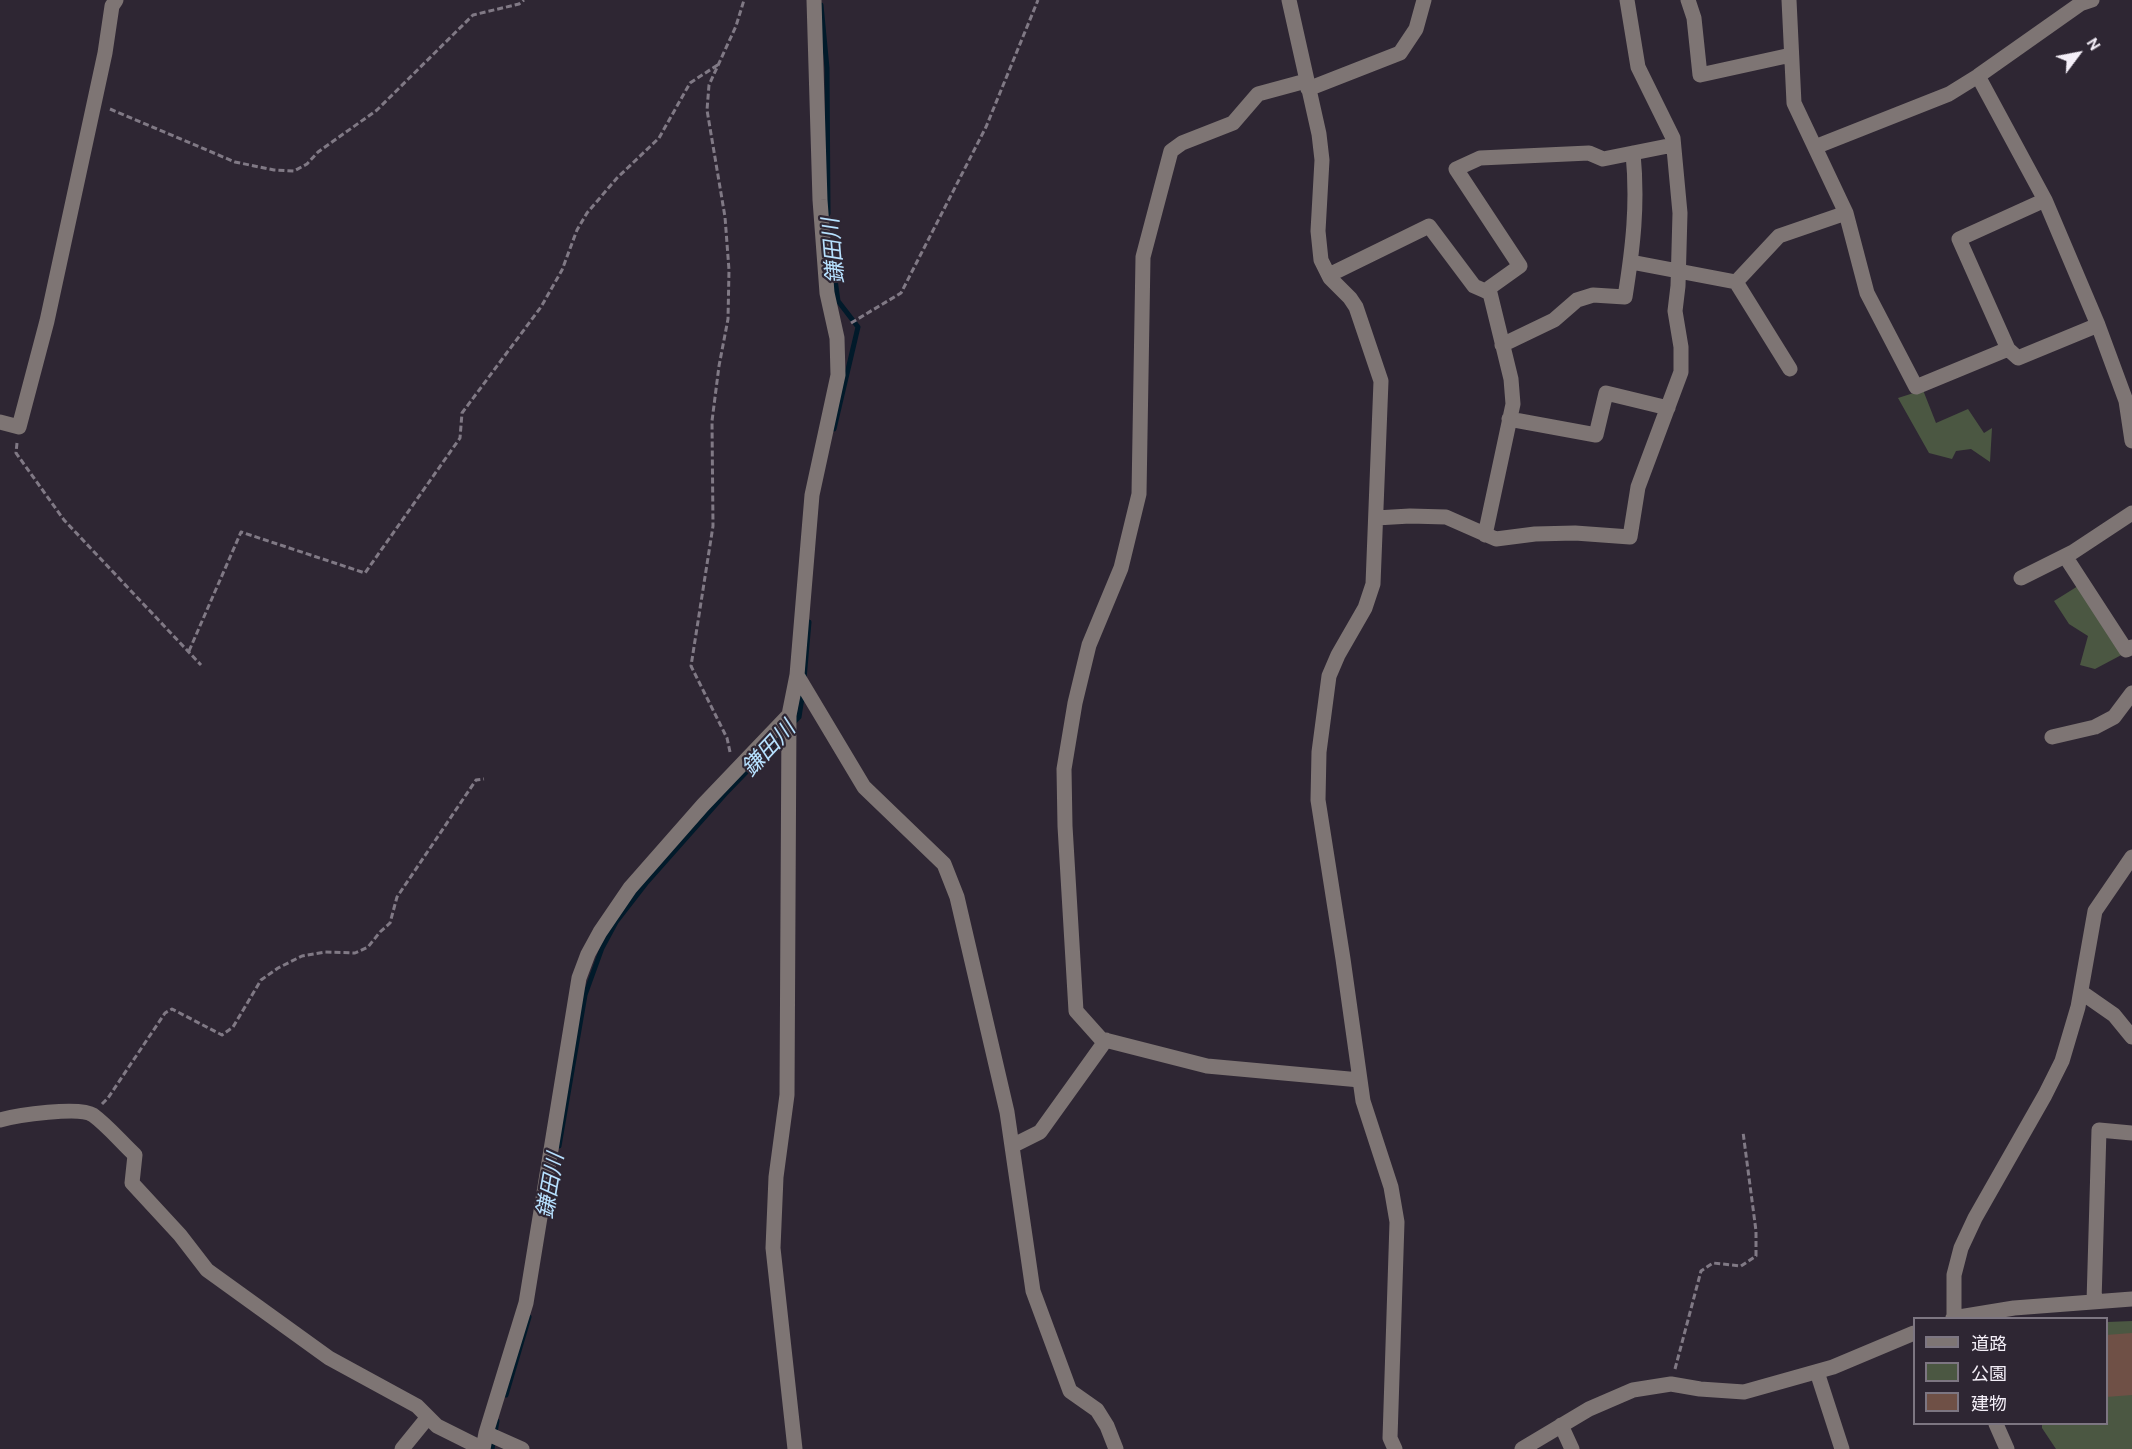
<!DOCTYPE html>
<html>
<head>
<meta charset="utf-8">
<style>
	body { margin:0 }
	#map { position:relative; width:2132px; height:1449px; overflow:hidden; background:#2e2633; font-family:Cabin,"Noto Sans JP",sans-serif }
	canvas { display:block }
	.legend { position:absolute; left:1913px; top:1317px; width:195px; height:108px; box-sizing:border-box; background:#2e2633; border:2px solid #7d7682; margin:0; padding:8px 10px; list-style:none; font-size:18px; color:#f4eff8 }
	.legend li { display:flex; align-items:center; gap:12px; height:30px }
	.legend b { width:30px; border:2px solid #7d7682 }
	.north { position:absolute; left:2048px; top:24px; width:60px; height:60px; -webkit-text-stroke:4px #2e2633; paint-order:stroke; rotate:58deg; font-size:16px; font-weight:700; line-height:24px; text-align:center; color:#f4eff8 }
	.north::after { content:''; display:block; margin:auto; width:21px; height:27px; background:#f4eff8; clip-path:polygon(50% 0,100% 100%,50% 72%,0 100%) }
</style>
</head>
<body>
<div id="map">
<canvas width="2132" height="1449"></canvas>
<ul class="legend">
<li><b style="height:8px;background:#7e7574"></b>道路</li>
<li><b style="height:16px;background:#4b5742"></b>公園</li>
<li><b style="height:16px;background:#6f5046"></b>建物</li>
</ul>
<div class="north">N</div>
</div>
<script>
const ctx = document.querySelector('canvas').getContext('2d');
ctx.lineJoin = 'round';
function paint(path, color) { ctx.fillStyle = color; ctx.fill(path, 'evenodd'); }
function trace(path, color, width, dash) { ctx.strokeStyle = color; ctx.lineWidth = width; ctx.lineCap = dash ? 'butt' : 'round'; ctx.setLineDash(dash || []); ctx.stroke(path); }
function write(font, color, halo, rows, align = 'center') {
  ctx.font = font + ' Cabin,"Noto Sans JP",sans-serif'; ctx.lineWidth = 4.5; ctx.setLineDash([]); ctx.textBaseline = 'middle'; ctx.strokeStyle = halo; ctx.fillStyle = color; for (const [text, x, y, turn = 0] of rows) {
    ctx.save(); ctx.translate(x, y); ctx.rotate((+turn || 0) * Math.PI / 180); ctx.textAlign = isNaN(turn) ? turn : align; if (halo) ctx.strokeText(text, 0, 0); ctx.fillText(text, 0, 0); ctx.restore();
  }
}
paint(new Path2D(`
	M1923,390L1936,423L1968,409L1984,433L1992,428L1990,462L1971,449L1956,451L1952,459L1929,453L1898,398Z
	M2078,586L2127,652L2095,669L2080,665L2088,636L2069,624L2054,601Z
	M2132,1321V1449H2056L2042,1428V1424H2106L2107,1322Z`), '#4b5742');
trace(new Path2D(`
	M821,5L827,68L828,214
	M831,250L838,301L858,327L834,429
	M804,679L809,622
	M792,724L799,717L803,691
	M559,1146L585,995L602,948L616,922L647,882L725,794L786,731
	M506,1395L529,1317
	M492,1449L497,1421`), '#011a2a', 5);
paint(new Path2D(`
	M2132,1333V1395L2106,1397V1335Z`), '#6f5046');
trace(new Path2D(`
	M110,109L235,162L274,170L294,171L307,164L318,152L377,110L473,15L519,4L524,0
	M851,323L901,293L986,127L1038,0
	M17,443L16,453L64,520L201,665
	M189,651L241,532L365,573L460,438L462,413L541,307L562,270L577,230L587,213L617,178L659,138L690,83L719,64
	M730,752L727,738L691,666L713,526L712,421L719,366L728,319L729,270L725,217L707,110L709,85L736,26L744,0
	M102,1104L108,1098L165,1013L172,1009L222,1035L233,1027L261,980L278,968L302,956L325,952L355,953L368,947L380,932L390,923L397,897L476,780L484,779
	M1675,1369L1701,1271L1713,1263L1741,1266L1756,1256V1231L1743,1132`), '#807985', 3, [6, 3]);
trace(new Path2D(`
	M1289,0L1319,134L1322,160L1318,231L1321,260L1330,278L1350,298L1356,307L1381,381L1373,584L1365,608L1338,655L1329,676L1319,752L1318,800L1343,959L1363,1101L1391,1187L1397,1222L1390,1438L1395,1449
	M1688,0L1694,18L1700,75L1791,55
	M1789,0L1794,103L1846,213L1867,293L1916,387L2008,349
	M1978,76L2045,200L2098,325L2126,401L2132,441
	M1306,81L1258,94L1233,123L1182,143L1171,151L1143,257L1139,494L1121,568L1089,645L1075,703L1064,769L1065,826L1076,1011L1101,1039L1207,1066L1360,1080
	M1308,89L1400,53L1416,29L1424,0
	M1815,147L1949,94L1978,76L2080,4L2092,0
	M2045,200L1959,239L2008,349L2018,358L2098,325
	M1631,262L1736,282L1779,236L1846,213
	M1329,275L1429,226L1474,286L1490,293L1511,379L1513,404L1485,535
	M1736,282L1790,369
	M1485,291L1520,266L1456,169L1480,158L1589,153L1603,159L1673,145
	M1502,345L1554,320L1577,300L1593,295L1625,297C1633,247 1638,204 1633,153
	M1509,419L1596,435L1606,393L1668,408
	M0,422L19,427L47,321L105,53L112,6L116,0
	M1376,518L1410,516L1446,517L1496,539L1535,534L1575,533L1630,537L1638,487L1681,372V347L1675,311L1678,286L1680,213L1673,138L1638,67L1627,0
	M2065,556L2126,650L2132,647
	M2021,578L2073,552L2132,513
	M797,675L864,787L944,864L957,897L1007,1112L1033,1291L1070,1391L1097,1410L1107,1426L1116,1449
	M789,715L787,1095L776,1177L773,1248L795,1449
	M2052,737L2095,727L2114,717L2132,693
	M2081,992L2114,1015L2132,1037
	M0,1120C17,1115 80,1106 93,1115C108,1126 121,1142 135,1155L132,1183L180,1235L207,1270L329,1358L417,1406L437,1426L483,1449
	M1012,1146L1040,1132L1106,1040
	M2094,1302L2099,1130L2132,1133
	M1953,1318L2014,1308L2132,1299
	M1954,1318V1275L1961,1248L1975,1218L2045,1095L2062,1061L2078,1007L2095,911L2132,857
	M1817,1372L1842,1449
	M1996,1424L2007,1449
	M1561,1425L1572,1449
	M486,1433L522,1449
	M402,1449L428,1417
	M483,1449L486,1433L526,1303L579,978L588,954L600,932L630,888L703,805L789,715L797,675L812,495L838,375L837,338L827,293L820,200L814,0
	M1522,1449L1589,1409L1633,1390L1671,1384L1700,1389L1744,1392L1833,1367L1914,1333`), '#7e7574', 15);
write('italic 22px', '#b7e1ff', '#2e2633', [
	["鎌田川",834,251,-95],
	["鎌田川",769,749,-47],
	["鎌田川",551,1186,-80]
]);
</script>
</body>
</html>
